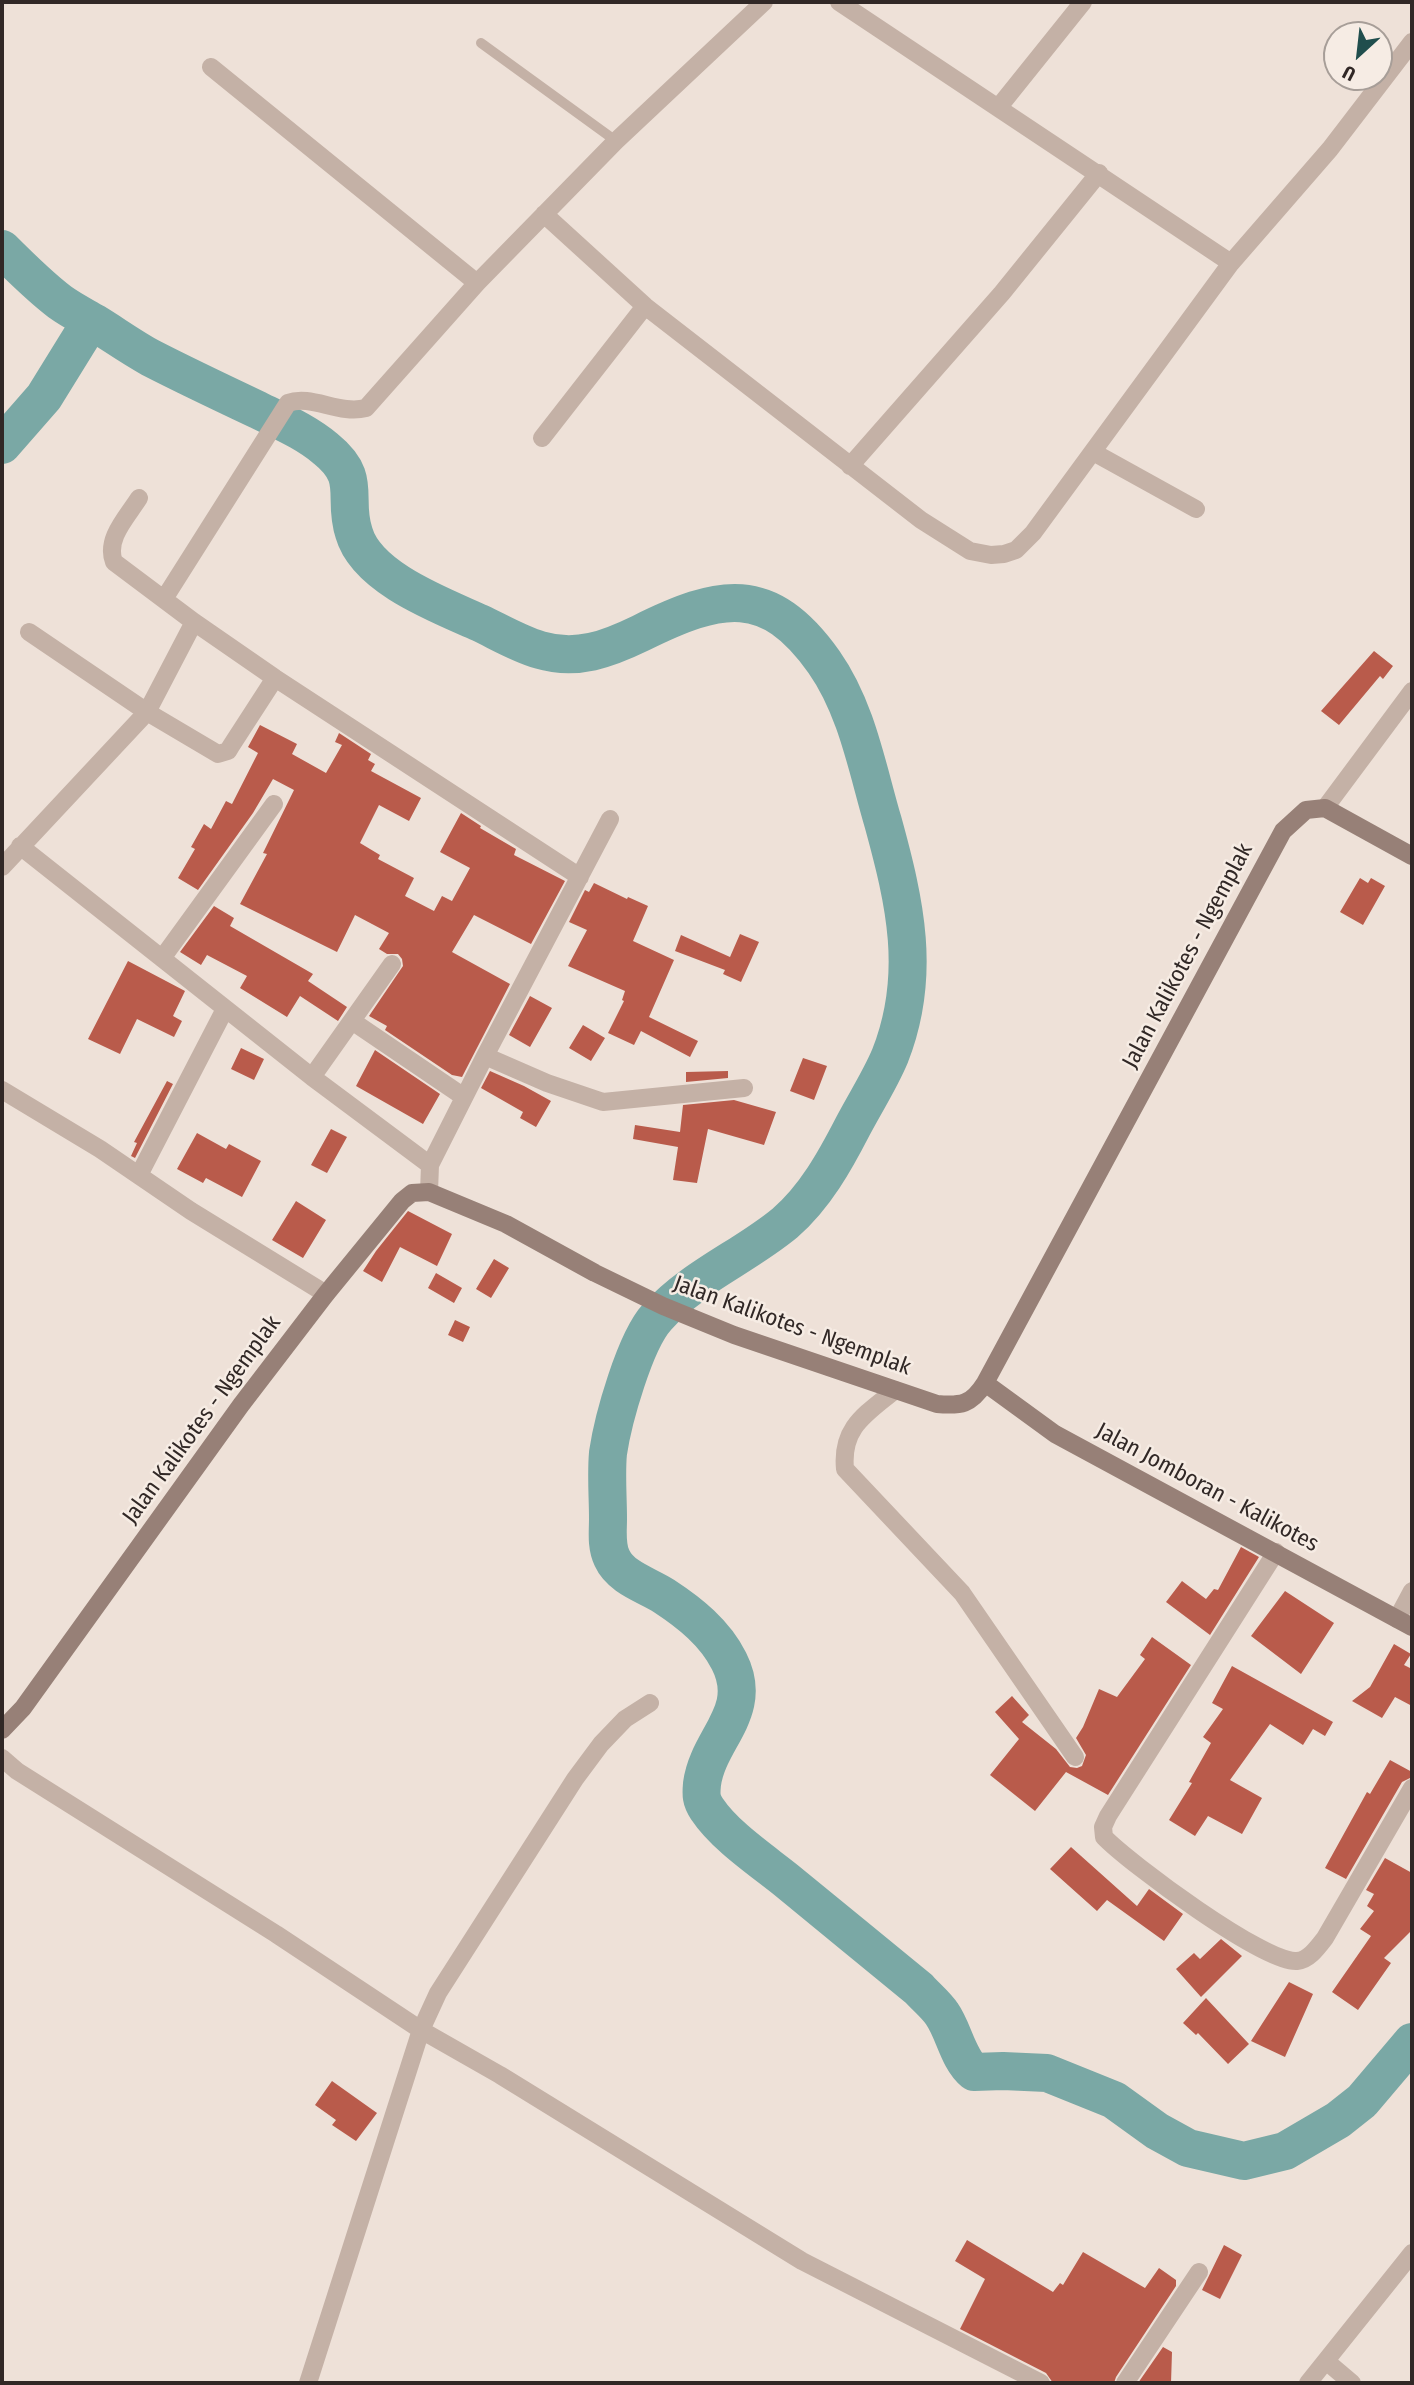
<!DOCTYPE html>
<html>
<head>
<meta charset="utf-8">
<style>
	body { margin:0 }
	#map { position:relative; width:1414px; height:2385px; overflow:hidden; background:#eee1d8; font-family:"Fira Sans Condensed",sans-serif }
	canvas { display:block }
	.frame { position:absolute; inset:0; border:4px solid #312826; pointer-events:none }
	.north { position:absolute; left:1323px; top:21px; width:70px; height:70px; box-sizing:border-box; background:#f6ece4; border:2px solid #a79e98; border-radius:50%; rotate:207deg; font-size:19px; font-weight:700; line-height:28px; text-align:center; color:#312826 }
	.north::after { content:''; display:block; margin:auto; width:24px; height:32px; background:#204e4d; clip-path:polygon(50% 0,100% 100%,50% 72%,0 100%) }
</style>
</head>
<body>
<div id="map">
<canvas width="1414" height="2385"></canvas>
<div class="frame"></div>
<div class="north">U</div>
</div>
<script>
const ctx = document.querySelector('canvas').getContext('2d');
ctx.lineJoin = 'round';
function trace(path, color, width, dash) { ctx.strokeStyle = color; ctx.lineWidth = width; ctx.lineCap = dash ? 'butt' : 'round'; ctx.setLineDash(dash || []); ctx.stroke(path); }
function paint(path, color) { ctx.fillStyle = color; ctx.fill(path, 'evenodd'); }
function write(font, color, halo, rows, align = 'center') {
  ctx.font = font + ' "Fira Sans Condensed",sans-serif'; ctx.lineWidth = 5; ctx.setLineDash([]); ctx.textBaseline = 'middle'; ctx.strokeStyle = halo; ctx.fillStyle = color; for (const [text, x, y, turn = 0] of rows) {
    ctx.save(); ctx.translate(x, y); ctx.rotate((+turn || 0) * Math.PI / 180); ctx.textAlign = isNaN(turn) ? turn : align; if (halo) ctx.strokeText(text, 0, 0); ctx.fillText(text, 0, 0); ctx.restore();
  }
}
trace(new Path2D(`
	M2,249C20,267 40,287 60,302C71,310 83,316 95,323C113,334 131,347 151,358C186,376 222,393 258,410C282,422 306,432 326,449C363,479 342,497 354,533C367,578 440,605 480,623C499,632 519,644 540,650C577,661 608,649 641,633C720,594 768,583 824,662C857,709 867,768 883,822C905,902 922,975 890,1056C880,1080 865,1103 853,1126C835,1161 815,1197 785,1223C744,1257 693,1277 657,1317C635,1341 613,1419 608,1453C606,1474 608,1497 608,1519C608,1531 606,1546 612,1558C621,1578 647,1585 664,1596C690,1613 715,1633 729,1661C755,1712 708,1738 702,1784C701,1795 701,1800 707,1809C725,1836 761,1860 786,1880C830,1916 875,1953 919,1989C926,1997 936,2005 942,2014C954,2031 958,2059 974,2072L1003,2071L1047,2073L1114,2100L1157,2131L1188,2148L1244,2161L1285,2151L1338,2120L1362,2101L1412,2042
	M2,445L44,397L91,321`), '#7aa8a5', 38);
paint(new Path2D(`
	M1374,651L1393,666L1383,679L1380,676L1339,725L1321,711Z
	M260,725L297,744L292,754L326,773L342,745L335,742L339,733L371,754L368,760L375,764L371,771L421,798L409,821L379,805L360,843L380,855L378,859L414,878L405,896L434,911L442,896L452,901L470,868L440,852L461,813L481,826L480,828L516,849L514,855L565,881L531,944L474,915L452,952L510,984L462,1077L452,1075L385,1030L387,1026L369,1016L403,966L402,959L398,954H387L379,949L389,933L355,915L337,952L240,904L267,854L263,853L294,790L273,779L253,813L198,890L178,878L195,849L191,847L204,824L211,829L226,801L232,804L258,753L248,747Z
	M1360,878L1368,883L1371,878L1385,886L1363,925L1340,912Z
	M594,883L627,899L628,897L648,906L633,941L674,960L649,1017L698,1041L690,1057L641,1031L634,1045L608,1033L624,1001L622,1000L625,991L568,966L587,930L569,922L585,890L589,892Z
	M214,906L234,918L230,926L313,974L308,981L347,1007L338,1021L300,996L287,1017L240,988L247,976L207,955L201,965L180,952Z
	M740,934L759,942L741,982L723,974L725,970L675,951L681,935L730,957Z
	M128,961L185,991L173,1016L182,1021L174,1037L137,1019L120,1054L88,1039Z
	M530,996L552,1008L530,1047L509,1035Z
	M583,1025L605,1038L591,1061L569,1048Z
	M241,1048L264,1059L254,1080L231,1069Z
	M375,1050L440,1094L423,1124L356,1086Z
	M803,1058L827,1066L814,1100L790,1091Z
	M490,1071L524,1086L551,1101L536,1127L520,1118L523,1112L481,1088Z
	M728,1071V1078L686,1082V1072Z
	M167,1081L173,1084L135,1158L131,1156L137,1143L134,1142Z
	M734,1100L776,1112L764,1145L708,1129L697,1183L673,1180L678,1147L633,1139L635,1125L680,1132L683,1105Z
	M331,1129L347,1137L327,1173L311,1165Z
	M197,1133L226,1149L229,1144L261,1161L242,1197L206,1178L203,1183L177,1169Z
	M296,1201L326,1220L303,1258L272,1240Z
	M408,1211L452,1234L437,1266L400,1247L382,1282L363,1271L376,1251Z
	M494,1259L509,1268L491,1298L476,1289Z
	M436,1273L462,1288L454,1303L428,1288Z
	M455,1320L470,1327L463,1342L448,1335Z
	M1241,1547L1259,1557L1210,1635L1166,1602L1182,1581L1206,1599L1214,1589L1218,1590Z
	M1285,1591L1334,1623L1301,1674L1251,1636Z
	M1152,1637L1191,1665L1108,1795L1066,1772L1035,1811L990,1775L1019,1739L995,1712L1012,1696L1029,1715L1022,1722L1056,1749L1070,1767L1077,1768L1082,1766L1086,1755L1076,1738L1083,1727L1099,1689L1117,1697L1145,1659L1140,1655Z
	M1394,1644L1411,1654L1404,1665L1412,1669V1706L1395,1697L1382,1718L1352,1701L1370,1687Z
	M1232,1666L1333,1722L1325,1736L1313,1729L1303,1745L1270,1724L1230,1780L1262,1798L1242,1834L1208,1816L1195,1836L1169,1820L1192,1783L1189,1782L1211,1743L1203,1737L1223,1709L1212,1703Z
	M1390,1760L1412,1772V1777L1402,1782L1346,1879L1325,1868L1367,1792L1370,1794Z
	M1071,1847L1137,1906L1149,1889L1183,1914L1164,1941L1107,1900L1097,1911L1050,1869Z
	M1385,1858L1412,1873V1930L1384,1958L1391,1963L1358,2010L1332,1992L1371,1936L1360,1929L1374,1911L1367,1906L1374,1894L1366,1890Z
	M1221,1939L1242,1956L1201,1997L1176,1969L1194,1953L1200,1959Z
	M1289,1982L1313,1994L1285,2057L1251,2041Z
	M1206,1998L1249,2044L1228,2064L1198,2033L1196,2035L1183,2023Z
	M332,2081L377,2113L356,2141L332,2125L336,2120L315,2105Z
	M967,2240L1053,2292L1060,2283L1063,2285L1083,2252L1145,2288L1159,2268L1176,2280V2286L1116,2377L1114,2383H1053L1046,2373L960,2329L985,2279L955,2261Z
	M1224,2245L1242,2255L1220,2299L1202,2290Z
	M1163,2347L1172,2352L1171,2383H1138Z`), '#b95b4b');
trace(new Path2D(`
	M481,43L616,141`), '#c4b1a6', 10);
trace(new Path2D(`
	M839,2L1231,263
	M211,67L477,283L616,141L764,2
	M998,108L1083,2
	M544,214L645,306L921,520L970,551L991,555L1004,554L1016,550L1033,533L1231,263L1330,149L1412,42
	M542,438L645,306
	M1093,452L1196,509
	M850,466L1002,293L1099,173
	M139,498C127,517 105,539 114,562L194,622L275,678L580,877
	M164,599L288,403C311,394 339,415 366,408L477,283
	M29,632L147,712L218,754L228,751L231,746L275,678
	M1325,808L1412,691
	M20,846L312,1077L430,1165
	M2,867L147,712L194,622
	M163,957L274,804
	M352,1021L464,1097
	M485,1056L547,1083L603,1102L744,1088
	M312,1077L392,964
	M2,1090L100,1149L191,1211L326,1294
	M139,1175L225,1009
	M429,1192L430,1165L485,1056L610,819
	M895,1390C866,1414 841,1427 845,1469L962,1593L1075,1757
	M1276,1552L1108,1816L1103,1827L1104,1837C1129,1863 1265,1964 1297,1961C1309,1960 1318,1947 1325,1938L1412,1788
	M1397,1619L1412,1591
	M2,1758L17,1771L276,1934L421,2030L500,2075L802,2261L1041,2383
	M1326,2361L1352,2383
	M308,2383L421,2030L438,1993L575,1779L601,1744L625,1719L650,1703
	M1125,2383L1199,2272
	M1308,2383L1412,2253`), '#c4b1a6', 18);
trace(new Path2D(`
	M985,1383L1055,1434L1412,1627
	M2,1730L23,1708L241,1405L326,1294L402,1201L412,1193L429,1192L506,1224L595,1273L663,1306L734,1335L937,1404C961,1406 971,1405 985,1383L1283,831L1306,810L1325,808L1412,856`), '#978077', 18);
write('23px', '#312826', '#f6ece4', [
	["Jalan Kalikotes - Ngemplak",1188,956,-62],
	["Jalan Kalikotes - Ngemplak",792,1326,20],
	["Jalan Kalikotes - Ngemplak",202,1420,-54],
	["Jalan Jomboran - Kalikotes",1207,1488,28]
]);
</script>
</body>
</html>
